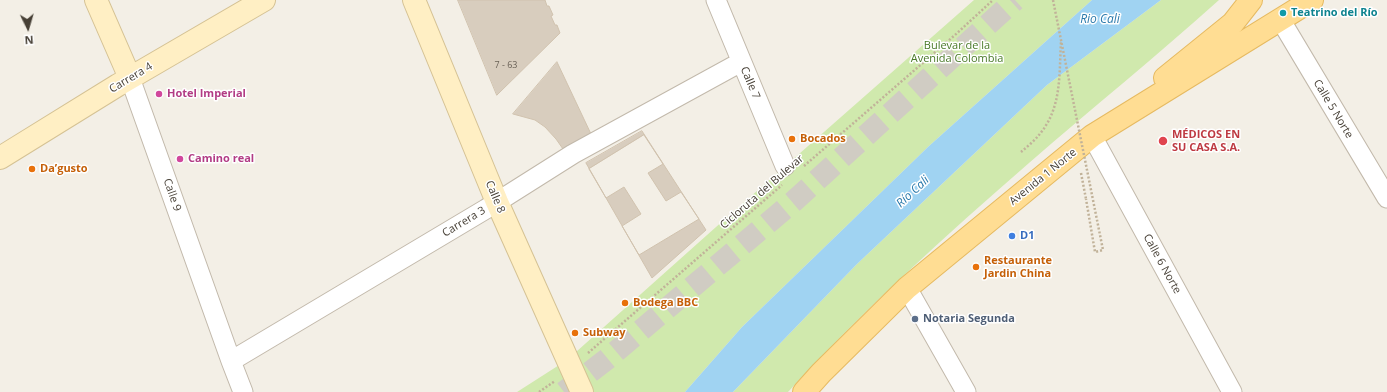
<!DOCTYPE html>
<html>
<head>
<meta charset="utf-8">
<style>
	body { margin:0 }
	#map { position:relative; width:1387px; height:392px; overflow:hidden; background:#f3efe6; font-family:"Open Sans",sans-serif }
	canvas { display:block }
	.north { position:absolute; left:8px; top:8px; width:40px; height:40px; -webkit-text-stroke:3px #fff; paint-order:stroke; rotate:175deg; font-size:11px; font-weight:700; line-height:16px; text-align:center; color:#463f35 }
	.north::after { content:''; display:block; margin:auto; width:14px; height:18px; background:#463f35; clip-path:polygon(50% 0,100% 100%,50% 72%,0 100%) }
</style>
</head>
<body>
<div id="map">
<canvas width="1387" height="392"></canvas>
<div class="north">N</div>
</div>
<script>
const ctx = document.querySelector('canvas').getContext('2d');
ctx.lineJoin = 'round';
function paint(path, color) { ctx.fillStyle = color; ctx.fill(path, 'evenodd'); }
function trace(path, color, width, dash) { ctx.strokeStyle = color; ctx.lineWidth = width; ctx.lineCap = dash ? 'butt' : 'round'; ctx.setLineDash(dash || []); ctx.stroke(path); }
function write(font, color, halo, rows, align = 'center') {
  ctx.font = font + ' "Open Sans",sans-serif'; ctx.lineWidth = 3; ctx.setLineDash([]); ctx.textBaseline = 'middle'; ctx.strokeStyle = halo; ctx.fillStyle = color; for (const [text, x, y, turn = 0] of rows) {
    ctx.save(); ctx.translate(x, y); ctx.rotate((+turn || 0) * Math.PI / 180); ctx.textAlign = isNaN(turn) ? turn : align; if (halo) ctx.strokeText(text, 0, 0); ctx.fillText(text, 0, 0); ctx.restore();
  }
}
paint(new Path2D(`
	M974,0H1092L929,146L742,327L685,392H517L567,360L716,227Z
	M1161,0H1219C1157,56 1092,108 1029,163C945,236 863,310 788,392H733L857,264L1047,85Z`), '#d0e9ad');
paint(new Path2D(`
	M1092,0H1161L1047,85L857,264L733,392H685L742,327L929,146Z`), '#a0d3f2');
const building = new Path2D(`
	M458,0H545L547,6H549L553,15L551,16L555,25H557L560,33L497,95Z
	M557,62L591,134L563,149L556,139L545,127L535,120L513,114Z
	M642,131L706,230L652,278L586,163Z
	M644,135L663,164L648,173L666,201L681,192L699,219L639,255L622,226L641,214L624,187L606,198L589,169Z`);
paint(building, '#d8cdbe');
trace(building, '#d0c2ae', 1);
trace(new Path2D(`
	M564,392L607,359L794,201L1015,0`), '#d0ccc3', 22, [22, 11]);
const street = new Path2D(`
	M716,0L785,166
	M1280,19L1387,198
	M130,78L231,361L243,392
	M1092,136L1232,392
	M907,288L966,392
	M231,361L486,209L573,154L741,62`);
const secondary = new Path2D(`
	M96,0L130,78
	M414,0L497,202L582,392
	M0,158L118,85L264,0`);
const primary = new Path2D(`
	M1165,78L1233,23L1251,0
	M804,392L821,373L907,288L1092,136L1312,0`);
trace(street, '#c2b9ab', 21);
trace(secondary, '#d5c294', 24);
trace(primary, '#e6ba61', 24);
trace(new Path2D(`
	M1021,152C1027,147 1034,141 1039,135C1062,108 1059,75 1061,42
	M804,166L955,35L993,0
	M1081,173L1086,199
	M588,353L782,185
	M539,392L555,381`), '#c1b299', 2.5, [2, 2]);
trace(street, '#fff', 19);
trace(secondary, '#ffefc4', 22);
trace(primary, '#ffdd93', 22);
trace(new Path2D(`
	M1053,0L1103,250L1095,252L1086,199`), '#c1b299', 2.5, [2, 2]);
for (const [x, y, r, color] of [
	[1283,13,4,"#0f9aa8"],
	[159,94,4,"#d1479c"],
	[792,139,4,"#e8710a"],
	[1163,141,5,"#e0444e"],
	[180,159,4,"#d1479c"],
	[32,169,4,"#e8710a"],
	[1012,236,4,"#3f7fe0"],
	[976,267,4,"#e8710a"],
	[625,303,4,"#e8710a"],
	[915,319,4,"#5c6f8a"],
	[575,333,4,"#e8710a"]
]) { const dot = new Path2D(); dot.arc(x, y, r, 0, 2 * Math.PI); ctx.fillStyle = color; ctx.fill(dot); trace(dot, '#fff', 1.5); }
write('9px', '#6a6257', null, [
	["7 - 63",506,65]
]);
write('bold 11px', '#0d838f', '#fff', [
	["Teatrino del Río",1291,13]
], 'left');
write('11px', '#487927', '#fff', [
	["Bulevar de la",957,46],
	["Avenida Colombia",957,59]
]);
write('11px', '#463f35', '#fff', [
	["Carrera 4",131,78,-31],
	["Calle 7",750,83,67],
	["Calle 5 Norte",1333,109,59],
	["Avenida 1 Norte",1043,177,-39],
	["Cicloruta del Bulevar",762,192,-41],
	["Calle 9",172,195,71],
	["Calle 8",495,197,67],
	["Carrera 3",464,222,-31],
	["Calle 6 Norte",1162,264,61]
]);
write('bold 11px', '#b23c85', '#fff', [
	["Hotel Imperial",167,94],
	["Camino real",188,159]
], 'left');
write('bold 11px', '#be3a42', '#fff', [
	["MÉDICOS EN",1172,135],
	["SU CASA S.A.",1172,148]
], 'left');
write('bold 11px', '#c56008', '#fff', [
	["Bocados",800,139],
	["Da’gusto",40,169],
	["Restaurante",984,261],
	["Jardin China",984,274],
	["Bodega BBC",633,303],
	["Subway",583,333]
], 'left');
write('bold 11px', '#366cbe', '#fff', [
	["D1",1020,236]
], 'left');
write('bold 11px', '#4e5e75', '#fff', [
	["Notaria Segunda",923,319]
], 'left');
write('italic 12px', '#2b7aac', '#fff', [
	["Rio Cali",1100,20],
	["Río Cali",913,192,-43]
]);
</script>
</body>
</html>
